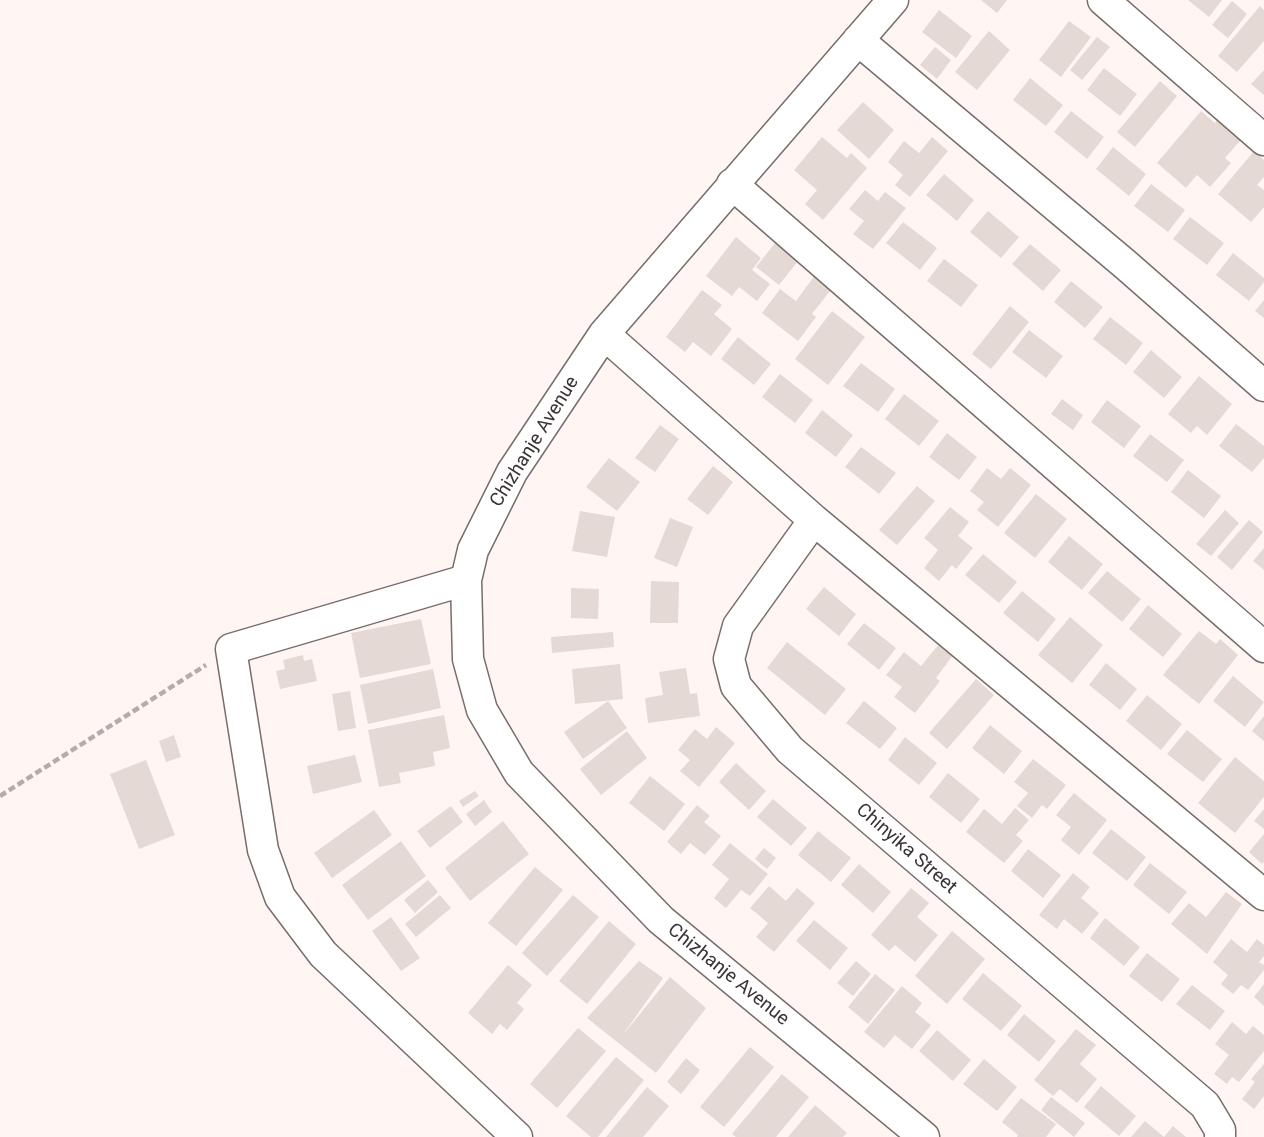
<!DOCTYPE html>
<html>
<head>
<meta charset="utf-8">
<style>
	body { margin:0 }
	canvas { display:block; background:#fff5f2 }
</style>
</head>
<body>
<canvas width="1264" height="1137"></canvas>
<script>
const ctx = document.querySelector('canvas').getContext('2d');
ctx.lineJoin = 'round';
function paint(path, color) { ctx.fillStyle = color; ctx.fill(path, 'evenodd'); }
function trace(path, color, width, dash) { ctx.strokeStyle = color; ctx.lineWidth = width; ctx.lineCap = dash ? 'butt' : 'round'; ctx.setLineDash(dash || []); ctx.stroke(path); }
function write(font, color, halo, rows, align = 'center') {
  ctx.font = font + ' Roboto,sans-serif'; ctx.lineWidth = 5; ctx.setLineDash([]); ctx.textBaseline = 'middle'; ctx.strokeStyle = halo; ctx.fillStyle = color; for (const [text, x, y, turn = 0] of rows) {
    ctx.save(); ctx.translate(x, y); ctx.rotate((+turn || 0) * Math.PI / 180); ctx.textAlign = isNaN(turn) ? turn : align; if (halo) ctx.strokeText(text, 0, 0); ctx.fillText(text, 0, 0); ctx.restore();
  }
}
paint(new Path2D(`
	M981,0H1007L997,13Z
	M1188,0H1222L1209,17Z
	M1232,1L1247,14L1228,38L1212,25Z
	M1260,6L1264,10V41L1237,72L1218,56Z
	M939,10L972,36L956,58L922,32Z
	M1069,21L1091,37L1061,77L1039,60Z
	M989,31L1010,50L977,90L955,72Z
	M1097,37L1110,47L1082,80L1070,70Z
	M935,47L951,60L937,79L920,65Z
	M1104,68L1137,94L1120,116L1087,90Z
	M1264,70V95L1251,84Z
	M1030,78L1063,105L1046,126L1013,100Z
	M1160,81L1177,96L1135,147L1117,132Z
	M863,102L894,130L869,159L837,130Z
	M1071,111L1104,137L1087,159L1054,132Z
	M1201,111L1215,123L1223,114L1246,134L1225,158L1231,163L1210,187L1197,175L1186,188L1157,163Z
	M822,137L847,158L851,153L867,168L823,220L805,204L817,190L794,170Z
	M932,137L948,151L910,197L895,185L903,175L888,162L904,141L919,153Z
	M1113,147L1146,174L1129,196L1096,169Z
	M1254,151L1264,160V177L1257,185L1264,190V207L1251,222L1218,194Z
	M944,174L974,200L957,221L926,195Z
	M1151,184L1185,210L1168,232L1134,206Z
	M865,190L878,201L885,192L906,208L873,249L853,234L864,221L849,209Z
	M988,211L1019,237L1001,258L970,232Z
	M1190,217L1224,243L1207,265L1173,239Z
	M903,222L937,248L920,270L886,243Z
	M736,237L761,258L752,270L770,284L757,301L739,287L732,296L706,276Z
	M779,238L802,256L779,285L756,267Z
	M1030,244L1061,270L1043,291L1012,264Z
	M1233,253L1264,278V282L1249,301L1216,275Z
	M944,259L978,285L961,307L927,281Z
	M816,274L833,287L812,314L816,317L798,341L762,313L780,289L796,301Z
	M1071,281L1103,307L1085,328L1054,302Z
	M702,290L722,305L714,314L732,329L711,356L693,342L685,352L666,337Z
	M1264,300V318L1255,311Z
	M1010,306L1029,322L991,369L972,354Z
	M832,311L865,337L828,385L795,359Z
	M1110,317L1143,343L1126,365L1093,339Z
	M1029,330L1063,356L1046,378L1012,352Z
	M738,337L771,364L754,385L721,359Z
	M1151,350L1182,377L1164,398L1133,372Z
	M861,363L895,389L878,412L843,386Z
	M780,374L813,400L795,423L762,397Z
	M1199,376L1232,404L1207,435L1197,426L1191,433L1168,414Z
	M904,394L939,421L919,446L885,419Z
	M1062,399L1083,415L1073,430L1051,414Z
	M1107,400L1141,426L1124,448L1091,422Z
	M822,410L853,435L836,457L805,433Z
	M1236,424L1264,446V458L1252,472L1219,446Z
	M660,425L679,439L655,472L635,458Z
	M947,433L977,457L959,480L929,457Z
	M1150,434L1184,460L1167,482L1133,456Z
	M861,447L896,473L879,494L845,467Z
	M609,458L640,482L617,511L586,487Z
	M713,466L733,482L708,515L687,499Z
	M987,468L1001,479L1010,468L1031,485L998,527L977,510L984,502L970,491Z
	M1188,470L1221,496L1204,518L1171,492Z
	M917,486L935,501L897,545L879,530Z
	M1036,494L1067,519L1035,558L1004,533Z
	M950,507L969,522L958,536L973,548L956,569L952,565L939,581L924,568L938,550L924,538Z
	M1225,510L1239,523L1211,556L1196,544Z
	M580,511L615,517L607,557L572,551Z
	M670,518L693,527L677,567L654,558Z
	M1249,520L1263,532L1232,570L1217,557Z
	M1069,536L1103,564L1082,590L1048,562Z
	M1264,548V570L1253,561Z
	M983,554L1017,582L999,603L965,575Z
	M1107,571L1141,599L1122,622L1088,593Z
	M651,581L679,582L678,623H650Z
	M824,587L856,614L839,636L806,609Z
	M571,588L599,589L598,619L571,618Z
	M1022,591L1056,619L1038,642L1003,613Z
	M1148,605L1182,634L1163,657L1129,629Z
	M1070,617L1103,645L1072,683L1038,655Z
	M421,619L431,664L360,678L351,633Z
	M864,623L896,648L879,670L847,644Z
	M1199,631L1216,644L1220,639L1238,655L1199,704L1163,675Z
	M613,632L614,647L552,653L551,637Z
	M787,642L846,689L825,715L767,668Z
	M939,644L953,655L936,678L940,681L915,713L894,697L902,687L886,675L904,652L921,666Z
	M303,655L304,661L312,659L317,681L280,689L276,671L285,669L283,660Z
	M1106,663L1137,689L1120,710L1089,685Z
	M620,664L623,699L575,704L572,669Z
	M686,668L690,694L697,693L700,716L648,723L645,698L663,695L659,672Z
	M433,669L441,708L368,724L360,685Z
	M1233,676L1264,702L1245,727L1213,701Z
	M976,679L994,695L947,749L929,733Z
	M350,691L356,728L338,731L332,694Z
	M1147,695L1182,724L1161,750L1126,721Z
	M608,701L627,728L583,759L564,732Z
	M864,701L897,728L880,749L846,723Z
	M444,715L450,748L433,752L435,766L399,773L401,783L379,787L368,730Z
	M1264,716V741L1252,731Z
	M990,725L1022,751L1004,774L972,748Z
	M716,727L735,743L699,787L680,771L690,760L678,750L695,729L707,739Z
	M1187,730L1222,759L1203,782L1167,754Z
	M627,731L647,758L601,795L580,769Z
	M174,735L181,757L166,762L159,741Z
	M905,737L937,763L919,785L888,760Z
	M355,755L362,782L313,794L307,766Z
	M1235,757L1264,781V797L1235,833L1198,803Z
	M1033,759L1066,785L1047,809L1042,805L1032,818L1017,806L1028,793L1014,782Z
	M146,760L175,835L139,849L110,774Z
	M736,763L766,791L749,810L719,782Z
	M948,773L980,799L961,823L929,797Z
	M650,776L685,804L664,831L629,803Z
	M475,791L479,796L463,807L459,801Z
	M1074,793L1107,820L1079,855L1061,840L1071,827L1056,815Z
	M773,799L807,828L791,846L757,817Z
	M484,800L492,812L475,826L466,814Z
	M697,805L710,816L704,822L721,836L705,855L690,843L681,854L667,842Z
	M451,806L463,822L430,848L417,831Z
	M1015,808L1029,820L1016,835L1023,841L1004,863L966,832L984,809L1002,824Z
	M1264,809V829L1254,821Z
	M374,810L392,835L332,878L314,853Z
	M503,821L529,854L470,901L445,868Z
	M1111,829L1146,857L1127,881L1092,853Z
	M818,831L851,858L831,882L798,855Z
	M1264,834V862L1262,864L1249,852Z
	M401,841L426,876L368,920L342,885Z
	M730,843L768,874L750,896L741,890L726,908L714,898L729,879L712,865Z
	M764,848L776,858L767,869L755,859Z
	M1028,849L1061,875L1043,898L1011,871Z
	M1150,863L1187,892L1169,914L1133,885Z
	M859,864L891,892L873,913L841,885Z
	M535,867L563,890L516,946L488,923Z
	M1073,873L1090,887L1081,898L1099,913L1082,934L1064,919L1057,929L1039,915Z
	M428,880L438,892L415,913L404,900Z
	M769,886L786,901L797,888L815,903L774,952L756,937L768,923L750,908Z
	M911,888L929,903L917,917L938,935L915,962L895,945L889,951L871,935Z
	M1226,892L1242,904L1207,954L1171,924L1189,903L1206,917Z
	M440,895L451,908L416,937L405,924Z
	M573,895L599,917L547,976L522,953Z
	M391,917L420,958L401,971L372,931Z
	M1105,918L1140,947L1124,966L1090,938Z
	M814,920L848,948L830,970L796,941Z
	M609,921L636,944L587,1004L559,981Z
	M952,931L985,959L947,1004L915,976Z
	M1231,939L1247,952L1257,939L1264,945V956L1259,962L1264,965V970L1248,990L1241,985L1233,994L1221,984L1228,975L1213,962Z
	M1147,953L1180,979L1162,1002L1129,976Z
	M639,961L663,978L622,1036L670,977L706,1008L656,1073L587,1018Z
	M856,961L871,974L853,996L837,983Z
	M508,965L532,985L517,1003L524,1009L507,1030L500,1024L492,1034L468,1013Z
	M983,973L1022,1006L1001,1031L962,999Z
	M875,974L895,990L868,1024L848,1007Z
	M1264,984V1006L1254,997Z
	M1192,985L1225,1011L1210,1030L1176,1004Z
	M902,986L922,1003L915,1012L931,1025L912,1049L895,1035L884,1048L864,1032Z
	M1024,1014L1056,1041L1039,1062L1007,1035Z
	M1232,1022L1246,1034L1253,1026L1264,1035V1051L1239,1082L1232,1077L1227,1084L1214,1074L1229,1055L1215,1044Z
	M578,1028L606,1051L557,1108L530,1084Z
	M1076,1029L1096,1045L1080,1064L1097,1079L1077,1103L1060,1089L1053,1096L1034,1080Z
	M937,1030L971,1060L953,1081L919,1051Z
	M750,1047L774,1067L724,1127L700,1107Z
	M616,1057L644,1080L598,1137H591L566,1116Z
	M686,1058L700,1070L681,1094L667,1082Z
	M984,1059L1017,1087L997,1111L963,1084Z
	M1264,1064V1096L1254,1109L1242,1099L1255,1082L1251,1079Z
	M782,1074L809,1097L776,1137H736L732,1134Z
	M1101,1086L1136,1116L1119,1136L1084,1107Z
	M647,1087L669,1106L643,1137H606Z
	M1051,1097L1085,1123L1074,1137L1041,1110Z
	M1021,1098L1056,1124L1046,1137H1017L1018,1135L1002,1122Z
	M815,1105L847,1133L843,1137H788Z
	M1145,1121L1164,1137L1173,1126L1186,1137H1131Z`), '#e4d9d4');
const minor = new Path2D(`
	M893,0L604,334L512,472L473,550L466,580L468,659L482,710L519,773L661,920L924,1137
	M1103,0L1264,140
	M858,40L1126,265L1264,386
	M732,184L1264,647
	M604,334L814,520L1264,895
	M814,520L738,626L729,659L736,686L790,750L1205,1105L1220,1130V1137
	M466,580L231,649L263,850L280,897L323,954L517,1137`);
trace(minor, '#776d6a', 33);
trace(new Path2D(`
	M0,796L206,665`), '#b4acaa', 4.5, [7, 3.5]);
trace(minor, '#fff', 30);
write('19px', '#3a3534', '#fff', [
	["Chizhanje Avenue",535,442,-58],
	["Chinyika Street",906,849,41],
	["Chizhanje Avenue",728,975,39]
]);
</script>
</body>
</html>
